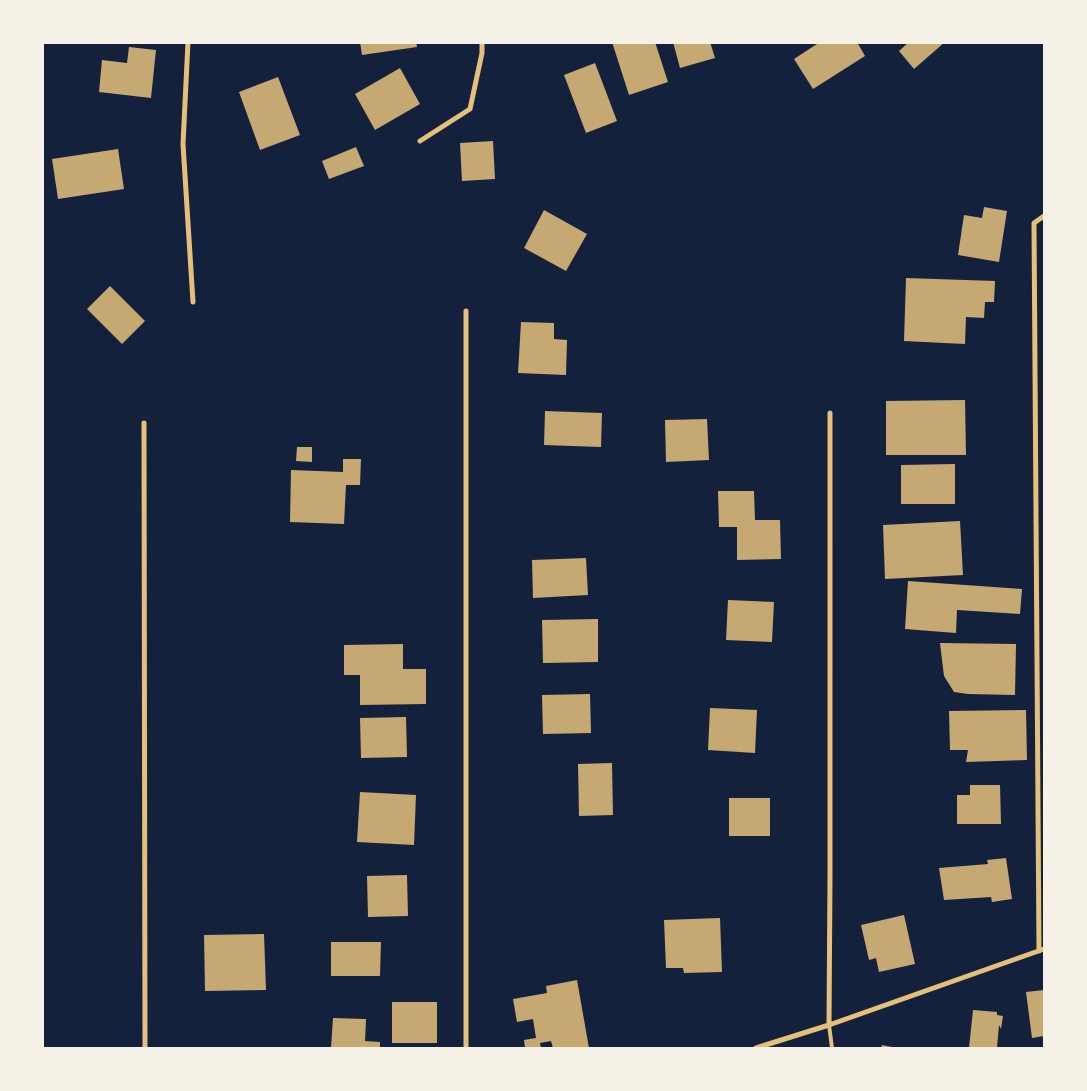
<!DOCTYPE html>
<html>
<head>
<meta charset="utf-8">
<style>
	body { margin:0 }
	#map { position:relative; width:1087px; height:1091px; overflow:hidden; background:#14213d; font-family:Signika,sans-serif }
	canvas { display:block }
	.frame { position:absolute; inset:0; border:44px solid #f6f1e7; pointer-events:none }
</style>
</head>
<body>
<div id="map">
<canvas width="1087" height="1091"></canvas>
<div class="frame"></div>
</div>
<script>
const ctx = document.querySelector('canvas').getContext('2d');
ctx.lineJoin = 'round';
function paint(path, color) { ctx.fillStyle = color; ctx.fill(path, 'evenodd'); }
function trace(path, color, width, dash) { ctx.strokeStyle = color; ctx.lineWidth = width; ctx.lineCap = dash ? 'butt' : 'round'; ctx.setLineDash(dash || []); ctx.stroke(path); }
paint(new Path2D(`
	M360,42H416L417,47L362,55Z
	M612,42H655L668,82L629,95Z
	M673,42H710L715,58L680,68Z
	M820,42H857L865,56L813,89L794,59Z
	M909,42H945L914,69L899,51Z
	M129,47L156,50L151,98L99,92L102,60L127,63Z
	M595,63L617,121L586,133L564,75Z
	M400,68L420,104L375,130L355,94Z
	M278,77L300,135L260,150L239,92Z
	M493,141L495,179L462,181L460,143Z
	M356,147L364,166L329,179L322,161Z
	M118,149L124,189L58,199L52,159Z
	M984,207L1007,211L999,262L958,255L964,215L982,218Z
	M544,210L587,234L566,271L524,248Z
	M906,278L995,281L994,302H985L984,318L966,317L965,344L904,341Z
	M110,286L145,321L122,344L87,309Z
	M521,322L554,323V339L567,340L566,375L518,373Z
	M965,400L966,455H886V401Z
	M545,411L602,413L601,447L544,445Z
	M707,419L709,460L666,462L665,420Z
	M297,447H312V462L296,461Z
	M343,459H361L360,485H346L344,524L290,522L291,470L343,472Z
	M955,464V504H901V465Z
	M718,491H754L755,520H780L781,559L737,560V527H719Z
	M960,521L963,575L885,579L883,525Z
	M586,558L588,595L533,598L532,560Z
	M908,581L1022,589L1020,614L957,610L956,633L905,629Z
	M728,600L774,602L772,642L726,640Z
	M598,619V662L543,663L542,620Z
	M940,643L1016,644L1015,695L968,694L954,692L944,676Z
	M403,644V669H426V704L360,705V675H344V645Z
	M590,694L591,733L543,734L542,695Z
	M710,708L757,710L755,753L708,750Z
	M1026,710L1027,760L966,762L968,750H950L949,711Z
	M406,717L407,757L361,758L360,718Z
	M612,763L613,815L579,816L578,764Z
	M970,785H1000L1001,824H957V795H970Z
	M360,792L416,795L414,845L357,842Z
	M729,798H770V836H729Z
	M1006,858L1012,899L992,902L991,897L944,900L939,868L988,864L987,860Z
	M407,875L408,916L368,917L367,876Z
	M904,915L915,964L879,972L876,958L869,960L861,925Z
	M720,918L722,972L684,973L683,968H666L664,920Z
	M264,934L266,990L205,991L204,935Z
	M331,942H381L380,976H331Z
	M577,980L589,1048H553L551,1041L540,1043L541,1048H525L524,1040L536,1038L533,1019L517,1022L513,999L547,993L546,986Z
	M1044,990V1036L1032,1038L1026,992Z
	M392,1002H437V1043H392Z
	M973,1010L997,1012V1015L1003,1016L1001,1029L999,1025L997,1048H969Z
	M333,1018L366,1019L365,1041L380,1042V1048H331Z
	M882,1045L897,1048H881Z`), '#c6a872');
trace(new Path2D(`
	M829,1025L832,1048`), '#e5c07b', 4);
trace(new Path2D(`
	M188,42L183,144L193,302
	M420,141L470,109L482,53V42
	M144,423L145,1048
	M1039,951L1034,223L1044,216
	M829,1025L830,876V413
	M466,1048V311
	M756,1048L829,1025L1044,949`), '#e5c07b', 5);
</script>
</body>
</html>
